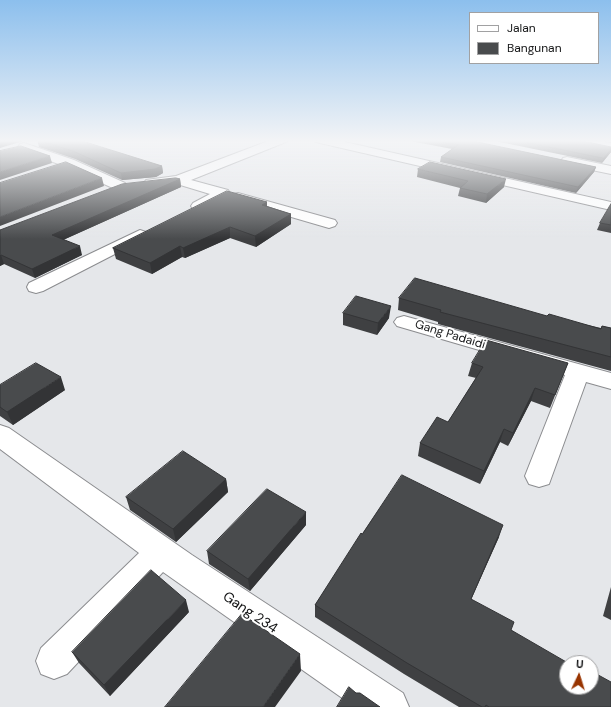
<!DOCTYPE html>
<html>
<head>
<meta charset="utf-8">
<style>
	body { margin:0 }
	#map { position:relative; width:611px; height:707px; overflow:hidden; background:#e5e7ea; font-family:"DM Sans",sans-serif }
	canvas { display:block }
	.legend { position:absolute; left:469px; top:12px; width:130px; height:52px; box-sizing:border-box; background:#fff; border:1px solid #a1a1a2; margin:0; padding:5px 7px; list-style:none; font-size:12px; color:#141516 }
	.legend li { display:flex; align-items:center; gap:8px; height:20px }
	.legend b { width:20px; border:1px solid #a1a1a2 }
	.north { position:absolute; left:559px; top:655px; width:40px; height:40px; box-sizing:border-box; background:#fff; border:1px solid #a1a1a2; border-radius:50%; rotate:4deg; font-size:11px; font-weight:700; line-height:16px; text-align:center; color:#141516 }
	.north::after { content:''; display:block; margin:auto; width:14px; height:18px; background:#983400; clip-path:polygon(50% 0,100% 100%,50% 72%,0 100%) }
</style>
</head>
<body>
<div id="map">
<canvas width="611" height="707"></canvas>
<ul class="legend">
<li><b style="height:5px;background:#fff"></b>Jalan</li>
<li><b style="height:11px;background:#494b4d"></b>Bangunan</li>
</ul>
<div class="north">U</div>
</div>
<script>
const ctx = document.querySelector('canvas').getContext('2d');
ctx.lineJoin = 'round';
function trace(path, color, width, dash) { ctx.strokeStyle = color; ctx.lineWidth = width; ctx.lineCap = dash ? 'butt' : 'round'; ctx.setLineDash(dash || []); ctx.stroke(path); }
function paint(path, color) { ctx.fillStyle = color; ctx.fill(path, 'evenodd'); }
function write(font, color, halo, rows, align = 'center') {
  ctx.font = font + ' "DM Sans",sans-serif'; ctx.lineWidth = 4; ctx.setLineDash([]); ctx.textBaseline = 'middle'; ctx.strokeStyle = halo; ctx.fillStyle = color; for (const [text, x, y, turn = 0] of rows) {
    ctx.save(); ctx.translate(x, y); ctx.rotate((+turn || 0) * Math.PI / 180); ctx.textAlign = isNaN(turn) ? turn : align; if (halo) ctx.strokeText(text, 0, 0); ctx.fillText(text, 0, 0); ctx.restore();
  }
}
const minor = new Path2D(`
	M271,140H288L286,142L191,180L228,190L230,193L228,196C218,202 205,212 193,209L191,206L193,203L210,194L177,184L151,187L146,186L144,183L146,180L176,176Z
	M314,140H336L611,202V210L320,143L316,142Z
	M568,140H593L611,143V151L574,143L570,142Z
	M24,143L74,160L125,183L127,186L125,189L120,190L115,189L64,166L20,150L18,147L20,144Z
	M567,157L611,166V174L563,164L561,161L563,158Z
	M238,193L335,220L337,223L335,226L329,228L233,200L231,197L233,194Z
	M140,230L146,232L148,235L146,238L43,291L36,293L29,291L27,287L29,283Z
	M404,316L611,373V389L586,382L549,484L539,487L529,484L525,476L565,375L397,326L394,322L397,318Z
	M0,425L9,428L192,555L403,693L409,707H355L163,572L67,674L54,679L41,674L36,661L41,648L139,553L0,449Z`);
trace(minor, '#8b8c8f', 2);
paint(minor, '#fff');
paint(new Path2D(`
	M37,140L162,166L163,173L156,177L122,180L75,159L39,147Z
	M405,140H468L596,167L594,172L576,193L440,162L441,157L452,149Z
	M490,140H578L611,152L602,163Z
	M602,140H611V141Z
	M418,169L504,187L486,203L458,196L460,188L417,177Z
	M180,179L181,187L63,240L82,255L35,278L4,264L0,266V230Z
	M267,202V206L291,214V224L256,247L230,238L185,258L182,257L152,274L116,259L113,248Z
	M611,204V233L597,230L600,223Z
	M399,298L547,316L601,328L602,326L611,328V371L438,324V322L398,310Z
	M343,313L389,318L377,335L343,325Z
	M472,363H568L550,408L531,401L508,446L500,442L480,484L418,456L420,443L448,422L476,378L468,376Z
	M0,385L65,390L13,425L0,416Z
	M226,479L228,492L176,542L130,510L126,497Z
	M306,525L250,591L209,564L207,551Z
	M362,534L499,537L471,599L611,707H459L404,674L315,617V605Z
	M611,587V620L603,616Z
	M189,612L110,696L79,663L72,652Z`), '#3f4042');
paint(new Path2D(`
	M2,140H27L0,148V141Z
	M611,149V152L602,163L604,158Z
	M50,156L52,163L0,180V172Z
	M162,166L163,173L156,177L122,180L121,173Z
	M596,167L594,172L576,193L578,187Z
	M102,178L104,186L0,226V217Z
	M180,179L181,187L54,244L52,235Z
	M506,179L504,187L486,203L487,194Z
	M267,202V212L262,205Z
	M291,214V224L256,247L255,236Z
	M230,227V238L185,258L183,248Z
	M80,246L82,255L35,278L32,269Z
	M180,246L182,257L152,274L150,263Z
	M1,255L4,264L0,266V256Z
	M391,306L389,318L377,335L378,323Z
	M61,377L65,390L13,425L7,412Z
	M535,388L531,401L508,446L513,433Z
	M504,429L500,442L480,484L484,471Z
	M226,479L228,492L176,542L173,529Z
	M306,512V525L250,591L248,579Z
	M503,525L499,537L466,611L471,599Z
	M186,600L189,612L110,696L104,685Z
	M300,654L301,671L275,707H263Z`), '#333436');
const building = new Path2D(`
	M38,140H79L162,166L155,169L121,173L73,151Z
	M431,140H468L596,167L578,187L441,157L458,145Z
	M515,140H578L611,147V149L604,158Z
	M21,146L50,156L0,172V151Z
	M66,162L102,178L0,217V183Z
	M430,162L506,179L487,194L460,188L468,181L418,169Z
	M176,178L180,179L52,235L80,246L32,269L1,255L0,256V230L122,184Z
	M227,191L267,202L262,205L291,214L255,236L230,227L183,248L180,246L150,263L113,248Z
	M611,204V225L600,223Z
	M415,278L547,316L549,314L601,329L602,326L611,328V357L440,312L441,310L399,298Z
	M356,296L391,306L378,323L343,313Z
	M486,340L568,363L555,395L535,388L513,433L504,429L484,471L420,443L437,417L448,422L483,367L472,363Z
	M36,363L61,377L7,412L0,407V385Z
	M183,451L226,479L173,529L126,497Z
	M402,475L503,525L471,599L514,622L511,630L568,663H567V687H591V671L611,682V707H489L486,705L485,707H482L407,663L315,605L361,533L362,534Z
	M267,489L306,512L248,579L207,551Z
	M151,570L186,600L104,685L72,652Z
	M242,614L300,654L263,707H165Z
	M349,687L356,693H360L380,707H337Z`);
paint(building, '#494b4d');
trace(building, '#333436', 1);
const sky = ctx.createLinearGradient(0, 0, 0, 239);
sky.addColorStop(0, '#8cbfed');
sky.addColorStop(0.59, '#f3f4f6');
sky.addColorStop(1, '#f3f4f600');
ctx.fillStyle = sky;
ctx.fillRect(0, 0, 611, 239);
write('12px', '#141516', '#fff', [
	["Gang Padaidi",450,335,17]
]);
write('14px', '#141516', '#fff', [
	["Gang 234",250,613,34]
]);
</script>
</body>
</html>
